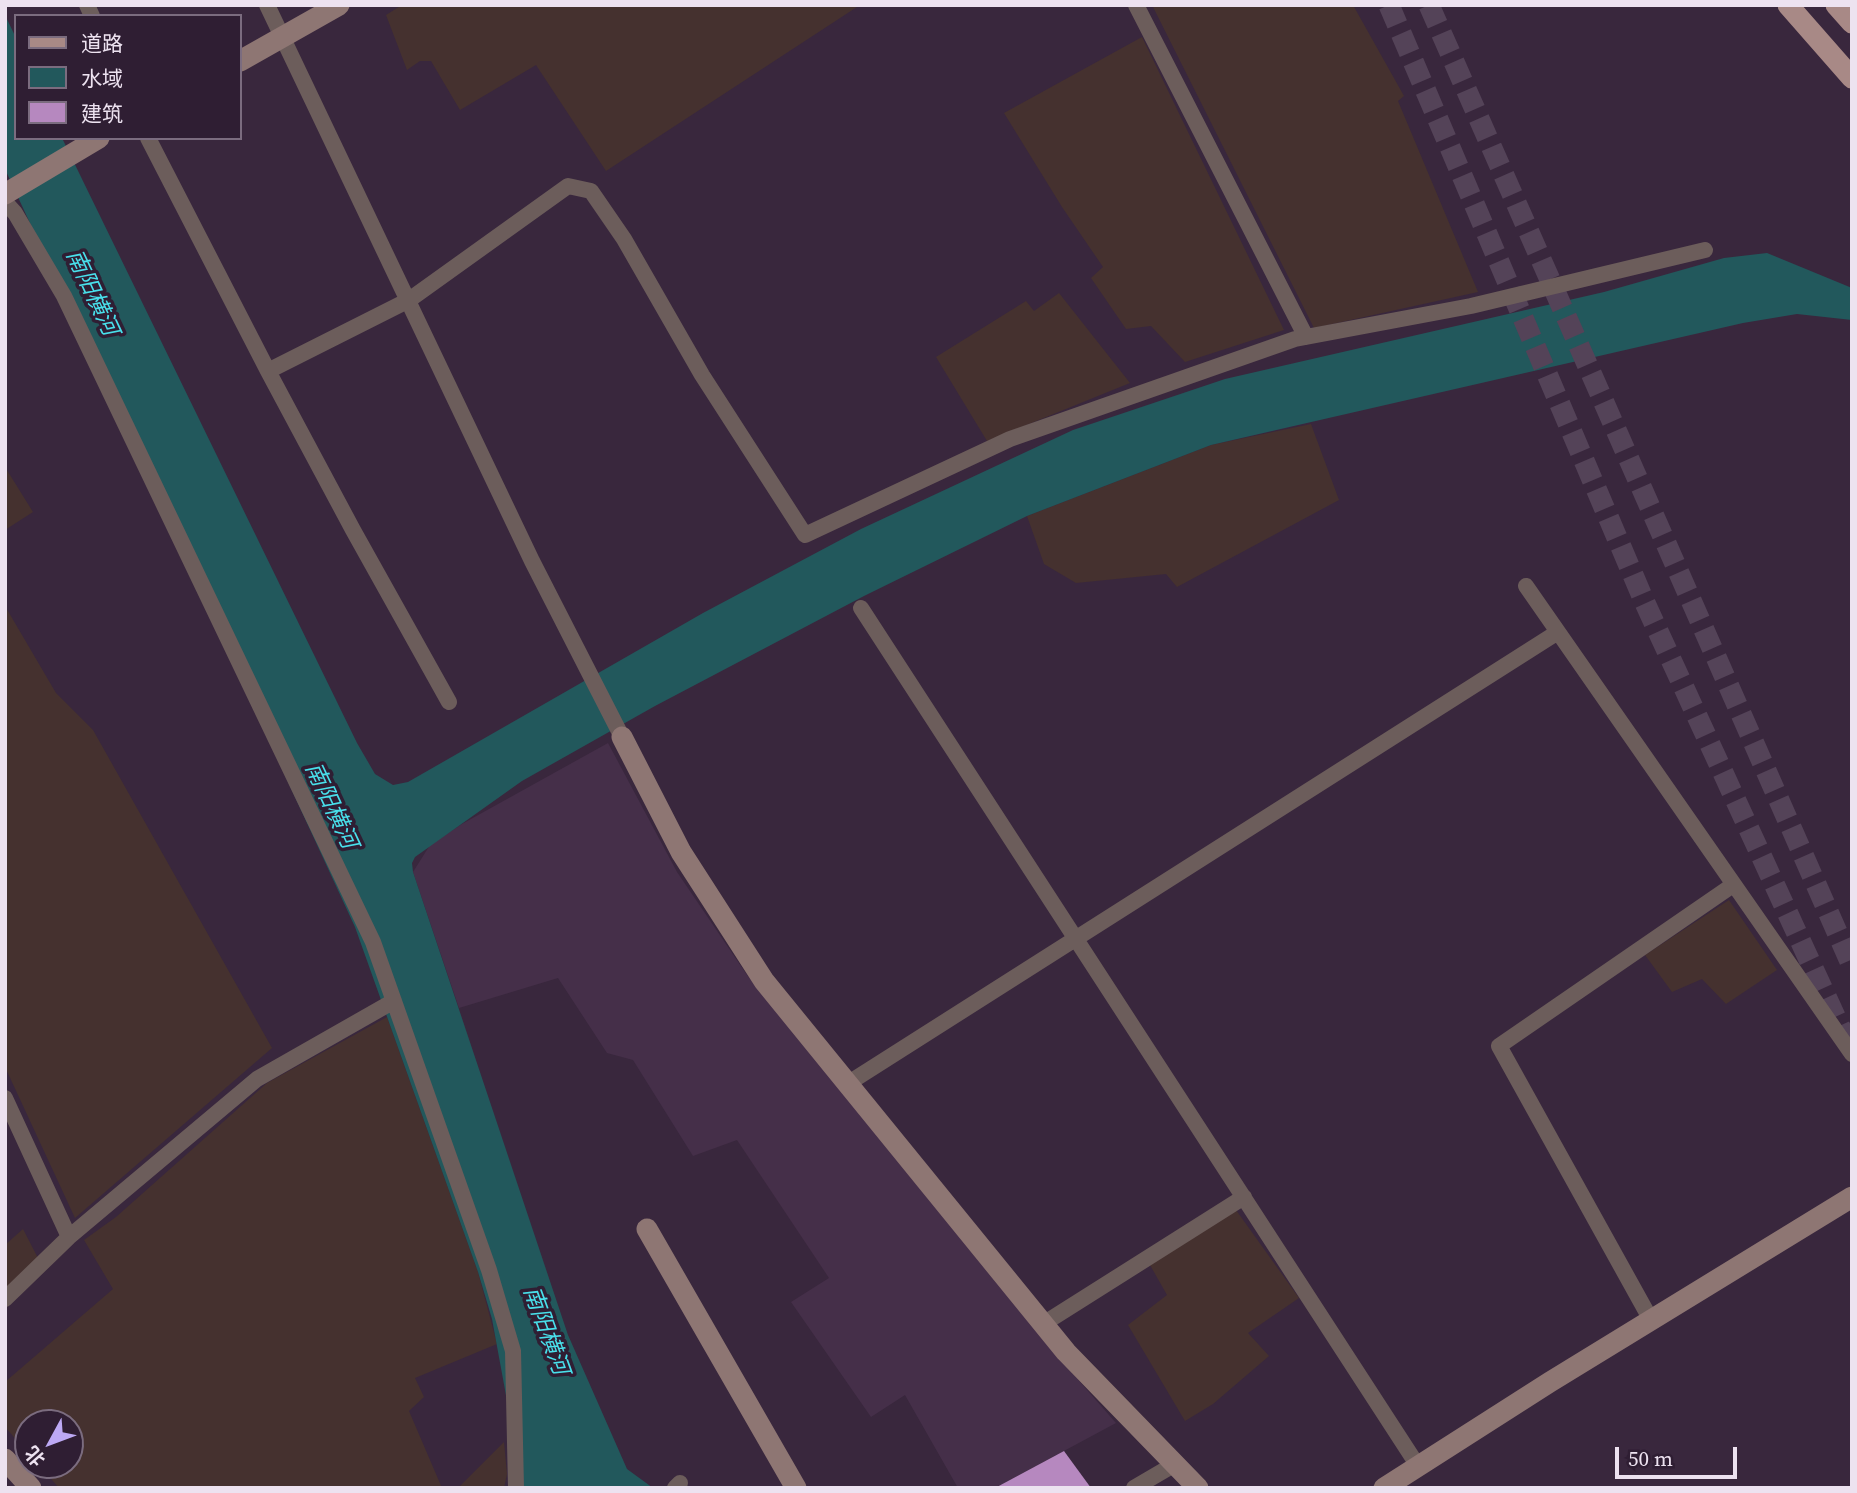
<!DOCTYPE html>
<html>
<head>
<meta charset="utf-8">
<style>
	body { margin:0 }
	#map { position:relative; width:1857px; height:1493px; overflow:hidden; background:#39273d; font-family:"Source Serif 4","Noto Sans SC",serif }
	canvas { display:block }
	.frame { position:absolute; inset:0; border:7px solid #ede2f0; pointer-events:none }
	.legend { position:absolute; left:14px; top:14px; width:228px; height:126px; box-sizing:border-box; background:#2f1e33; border:2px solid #7b6c7f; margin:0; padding:9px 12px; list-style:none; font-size:21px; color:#ede2f0 }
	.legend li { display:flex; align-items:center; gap:14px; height:35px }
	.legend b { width:35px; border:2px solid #7b6c7f }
	.north { position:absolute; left:14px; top:1409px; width:70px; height:70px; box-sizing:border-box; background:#2f1e33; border:2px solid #7b6c7f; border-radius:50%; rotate:229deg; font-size:19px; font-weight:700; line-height:28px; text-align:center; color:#ede2f0 }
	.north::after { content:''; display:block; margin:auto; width:24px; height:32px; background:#bda9f5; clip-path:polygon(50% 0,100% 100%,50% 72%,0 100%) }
	.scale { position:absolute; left:1615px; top:1447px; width:122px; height:32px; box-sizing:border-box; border:4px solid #ede2f0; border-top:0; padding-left:9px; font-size:21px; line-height:24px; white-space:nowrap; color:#ede2f0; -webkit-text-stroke:5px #2f1e33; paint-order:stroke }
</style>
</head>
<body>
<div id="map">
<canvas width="1857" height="1493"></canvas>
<div class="frame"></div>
<ul class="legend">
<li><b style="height:9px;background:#a88986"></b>道路</li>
<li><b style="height:19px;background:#22585c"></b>水域</li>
<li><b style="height:19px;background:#b688bf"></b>建筑</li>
</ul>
<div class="north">北</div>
<div class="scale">50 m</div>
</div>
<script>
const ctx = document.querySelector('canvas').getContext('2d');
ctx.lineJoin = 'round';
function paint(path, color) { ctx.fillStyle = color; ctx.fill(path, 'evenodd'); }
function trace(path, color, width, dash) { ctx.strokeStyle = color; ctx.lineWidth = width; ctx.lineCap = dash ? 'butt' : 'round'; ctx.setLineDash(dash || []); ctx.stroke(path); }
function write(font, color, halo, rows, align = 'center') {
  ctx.font = font + ' "Source Serif 4","Noto Sans SC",serif'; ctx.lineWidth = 7; ctx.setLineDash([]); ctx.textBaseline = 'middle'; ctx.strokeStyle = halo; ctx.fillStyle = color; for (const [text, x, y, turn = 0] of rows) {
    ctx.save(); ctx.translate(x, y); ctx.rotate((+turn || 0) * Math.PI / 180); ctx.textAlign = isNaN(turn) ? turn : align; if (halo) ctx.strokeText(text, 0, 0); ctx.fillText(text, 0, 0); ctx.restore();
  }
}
paint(new Path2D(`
	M608,743L677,872L747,975L1059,1358L1116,1423L995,1488H958L905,1395L871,1417L791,1302L829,1278L737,1140L693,1156L633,1060L607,1053L558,978L459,1008L413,872L430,845L462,824Z`), '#452f49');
paint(new Path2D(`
	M402,5H860L606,171L536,65L460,110L431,61H420L407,70L386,15Z
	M1152,5H1353L1404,96L1398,101L1478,292L1314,328Z
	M1142,37L1284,330L1185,362L1151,326L1126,329L1091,278L1103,267L1062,207L1004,113Z
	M1059,293L1130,383L987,441L936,357L1026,301L1034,311Z
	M1311,424L1339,500L1177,587L1166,574L1076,583L1044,564L1027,516L1211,445Z
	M5,467L33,512L5,530Z
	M5,606L56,693L93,730L272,1048L75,1218L5,1067Z
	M1729,900L1777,970L1726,1004L1702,979L1672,992L1645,955Z
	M387,1017L478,1272L497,1344L415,1378L424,1397L409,1411L442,1488H59L39,1465H70V1423H28V1453L5,1427V1382L113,1289L84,1240L116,1217L267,1083Z
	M1236,1210L1299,1298L1248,1333L1269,1356L1213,1404L1185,1421L1128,1325L1167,1295L1150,1265Z
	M23,1229L39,1260L5,1290V1245Z
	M504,1442L507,1474L504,1488H458Z`), '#45312f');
paint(new Path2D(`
	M5,15L16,38V138H62L357,743L375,774L393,785L408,782L703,613L861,529L1073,430L1225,379L1604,292L1724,258L1767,253L1852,288V320L1797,314L1743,323L1211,445L1027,516L864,596L655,706L522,781L415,857L412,863L413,872L568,1335L627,1469L653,1488H523L492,1319L478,1272L355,927L5,169Z`), '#22585c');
paint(new Path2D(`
	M1064,1451L1091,1488H995Z`), '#b688bf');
trace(new Path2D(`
	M1389,5L1645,603L1846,1040
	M1429,5L1852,966`), '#544358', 21, [21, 10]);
trace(new Path2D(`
	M87,5L92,16
	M267,5L532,561L622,737
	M1136,5L1306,337
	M148,138L268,371L353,530L449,702
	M5,202L15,213L64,296L373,942L489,1270L513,1351L516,1488
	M268,371L409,300L568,186L591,191L624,239L702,375L805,535L1010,439L1295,339L1471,306L1705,250
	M1526,586L1852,1054
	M861,608L1418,1466
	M847,1084L1558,632
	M5,1098L69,1237
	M5,1299L69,1237L257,1079L394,1001
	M1651,1320L1499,1046L1733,885
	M1043,1324L1244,1197
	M675,1488L680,1483
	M1134,1488L1175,1464`), '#6c5d5b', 16);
trace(new Path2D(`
	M240,61L339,5
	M5,194L99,138
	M622,737L681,852L764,981L1066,1352L1198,1488
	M647,1229L796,1488
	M5,1459L31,1488
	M1384,1488L1550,1382L1852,1197`), '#8e7673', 21);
trace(new Path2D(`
	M1788,5L1852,78
	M1836,5L1852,23`), '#a88986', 21);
write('italic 23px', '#49e0eb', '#2f1e33', [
	["南阳横河",91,293,65],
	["南阳横河",330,806,65],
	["南阳横河",545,1331,70]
]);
</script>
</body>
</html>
